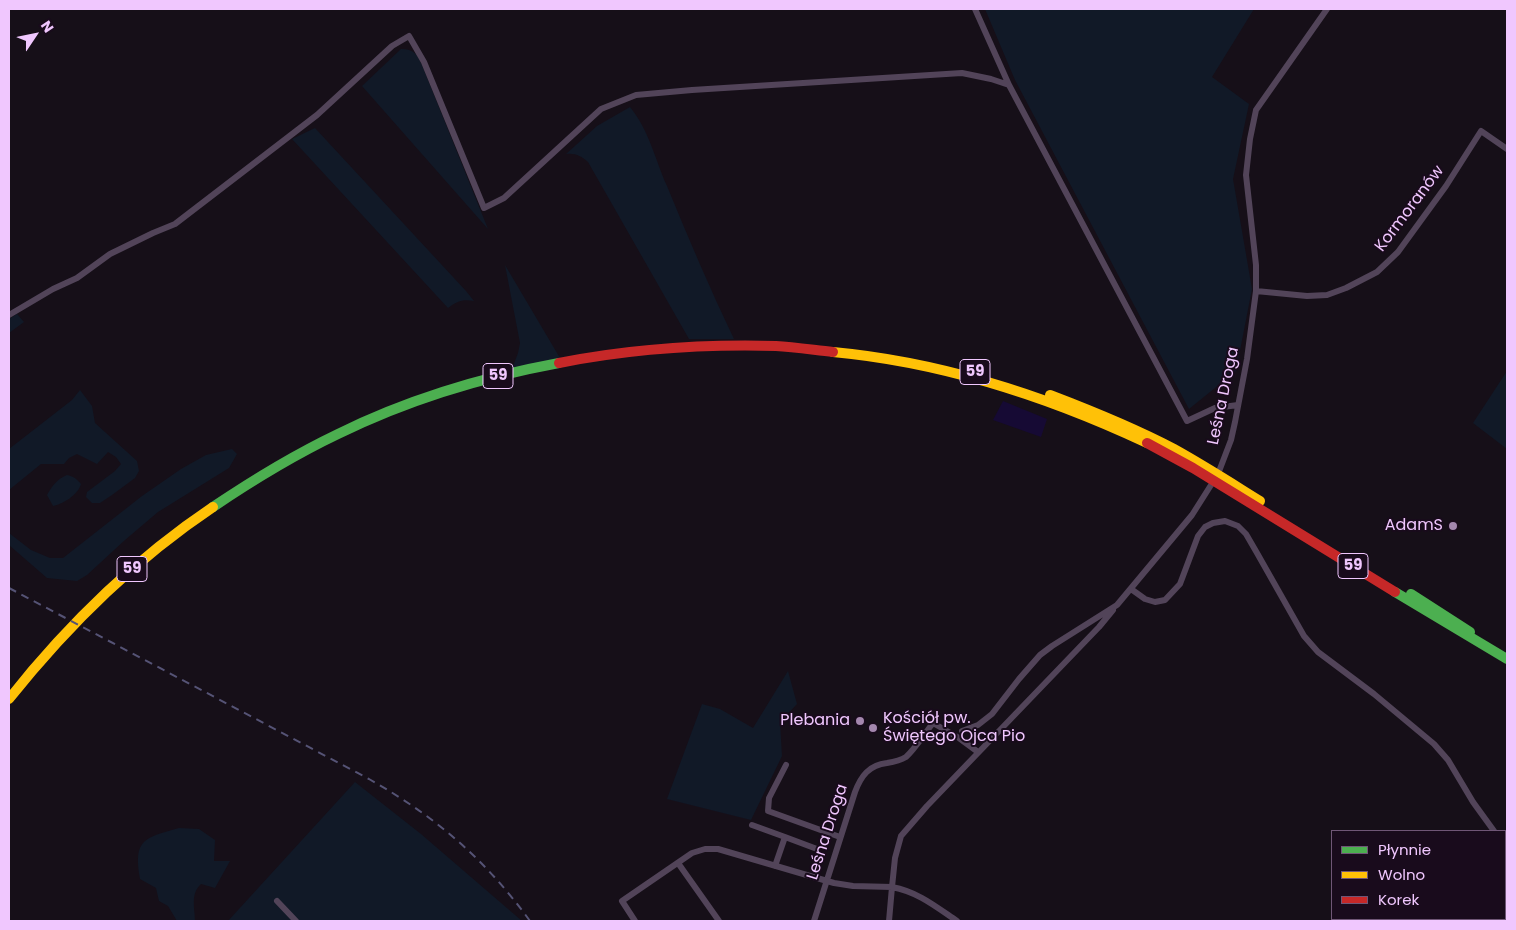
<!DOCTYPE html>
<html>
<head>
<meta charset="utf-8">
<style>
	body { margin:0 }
	#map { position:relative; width:1516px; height:930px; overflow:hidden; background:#160f18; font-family:Poppins,sans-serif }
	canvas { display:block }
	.frame { position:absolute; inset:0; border:10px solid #f0c7fe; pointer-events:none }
	.legend { position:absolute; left:1331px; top:830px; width:175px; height:90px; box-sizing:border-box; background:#190b1c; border:1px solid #6f5676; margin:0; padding:6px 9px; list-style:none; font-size:15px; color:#f0c7fe }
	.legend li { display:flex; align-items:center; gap:10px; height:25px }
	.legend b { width:25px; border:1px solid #6f5676 }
	.north { position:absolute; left:10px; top:10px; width:50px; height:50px; -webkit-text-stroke:4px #190b1c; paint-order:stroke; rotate:56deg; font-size:14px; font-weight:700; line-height:20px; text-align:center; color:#f0c7fe }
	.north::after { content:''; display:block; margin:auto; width:18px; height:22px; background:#f0c7fe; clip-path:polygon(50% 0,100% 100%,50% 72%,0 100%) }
</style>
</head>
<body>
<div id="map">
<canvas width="1516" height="930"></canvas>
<div class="frame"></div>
<ul class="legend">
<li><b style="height:6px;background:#4caf50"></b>Płynnie</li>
<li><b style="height:6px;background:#ffc107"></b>Wolno</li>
<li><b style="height:6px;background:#c62828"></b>Korek</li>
</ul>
<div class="north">N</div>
</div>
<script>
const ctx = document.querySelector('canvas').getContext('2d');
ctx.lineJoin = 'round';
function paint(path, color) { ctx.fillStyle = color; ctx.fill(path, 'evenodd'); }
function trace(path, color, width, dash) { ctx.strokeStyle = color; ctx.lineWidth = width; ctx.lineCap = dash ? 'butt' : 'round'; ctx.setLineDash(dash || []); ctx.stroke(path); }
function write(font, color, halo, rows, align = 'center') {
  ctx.font = font + ' Poppins,sans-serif'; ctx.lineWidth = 4; ctx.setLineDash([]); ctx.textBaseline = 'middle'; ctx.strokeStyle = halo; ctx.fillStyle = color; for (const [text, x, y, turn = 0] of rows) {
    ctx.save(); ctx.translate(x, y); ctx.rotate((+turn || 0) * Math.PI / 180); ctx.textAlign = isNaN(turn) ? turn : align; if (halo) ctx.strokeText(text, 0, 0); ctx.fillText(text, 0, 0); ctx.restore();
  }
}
paint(new Path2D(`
	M985,9H1254L1212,77L1249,104L1233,179L1252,289L1236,371L1189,409L1015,80Z
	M401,49C414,49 417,54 422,65L488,229L362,86Z
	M630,107C649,130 655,159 667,186C688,237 710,289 734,339H689L588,162C581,156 576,153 566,154L597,126Z
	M315,128L466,291L474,301C463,299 457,301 448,308L292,139Z
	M505,265L560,358L512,369L518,353L520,343Z
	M17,314L24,322L9,333V319Z
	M1507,371V449L1473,423Z
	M80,390L92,406L95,423L137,461L139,471L135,478L112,495L100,503H92L86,497L87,492L115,471L121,464L116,457L108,452L97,464L77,454L69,458L64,464H41L9,490V449L72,400Z
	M232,449L237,454L229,468L158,512L125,540L87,575L77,581L47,578L9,545V533L31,550L50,558H63L142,496L181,469L206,455Z
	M67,475C73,476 77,479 81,484C78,495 63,504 53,506L47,495C52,486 57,479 67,475Z
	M788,671L797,704L780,722L782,756L751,820L667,799L702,704L720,709L753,728Z
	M355,782L421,834L522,921H228Z
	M179,828L199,829L215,840L214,861H230L215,888L201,884C190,894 195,908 195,921H177L168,906L159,901L156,888L140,879C133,839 144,838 179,828Z`), '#111927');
paint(new Path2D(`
	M1003,401L1047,419L1041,437L993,420Z`), '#160a34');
trace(new Path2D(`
	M975,9L1009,85L1187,421L1215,408L1238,405
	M1256,291L1307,296L1327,295L1346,288L1377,272L1398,252L1446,186L1481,131L1507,149
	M9,315L53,289L77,278L110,254L153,233L175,224L317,115L392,46L409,36L424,62L484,208L504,198L601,109L636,95L692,90L962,73L991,79L1009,85
	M1131,589L1145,599L1155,602L1165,600L1180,584L1198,536L1205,527L1213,523L1225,521L1238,526L1246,534L1257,553L1304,636L1318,652L1374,694L1434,744L1448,760L1473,802L1494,831
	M962,731L978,725L992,714L1019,679L1040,655L1052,646L1117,605L1192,515L1218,474L1231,440L1235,422L1247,359L1256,291V265L1246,175L1250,139L1256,110L1327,9
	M786,765L769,798L768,811L840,837
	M752,825L785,837
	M1505,847L1507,850
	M678,863L719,921
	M775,866L785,837L817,849
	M277,901L296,921
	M1505,904H1507
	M635,921L622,901L692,853L705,849H718L834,883L853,886L892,887L889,921
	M814,921L855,792C861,776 869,765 887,763C893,762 901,760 906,757C915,749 925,733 933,723L959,738L978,752
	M957,921C935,906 918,892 892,887L895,858L901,836L927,806L1099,627L1113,610
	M1363,921L1383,919`), '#524459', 6);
trace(new Path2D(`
	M213,507C253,480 294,455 338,434C407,400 483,377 559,363
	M1395,592L1507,659
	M1411,594L1470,632`), '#4caf50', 10);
trace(new Path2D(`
	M833,352C941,362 1049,397 1147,443
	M1050,395C1092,411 1134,428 1174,449C1203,465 1231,483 1260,501
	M9,699C67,626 134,560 213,507`), '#ffc107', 10);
trace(new Path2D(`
	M559,363C630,349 703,344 776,346C794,347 814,350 833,352
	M1147,443L1193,468L1395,592`), '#c62828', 10);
trace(new Path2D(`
	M9,588L369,779C436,817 485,859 530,921`), '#555375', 2, [8, 6]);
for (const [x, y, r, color] of [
	[1453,526,5,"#a487ae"],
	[860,721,5,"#a487ae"],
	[873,728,5,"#a487ae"]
]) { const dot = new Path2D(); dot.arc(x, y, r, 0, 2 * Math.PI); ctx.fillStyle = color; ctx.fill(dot); trace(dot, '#190b1c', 2); }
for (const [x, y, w] of [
	[975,372,30],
	[498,376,30],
	[1353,566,30],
	[132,569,30]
]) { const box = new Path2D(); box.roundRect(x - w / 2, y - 12.5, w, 25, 4); ctx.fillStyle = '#190b1c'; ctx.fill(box); trace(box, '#f0c7fe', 1); }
write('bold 15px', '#f0c7fe', null, [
	["59",975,372],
	["59",498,376],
	["59",1353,566],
	["59",132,569]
]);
write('16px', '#f0c7fe', '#190b1c', [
	["Kormoranów",1410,209,-53],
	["Leśna Droga",1224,396,-78],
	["Leśna Droga",828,832,-72]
]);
write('16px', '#f0c7fe', '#190b1c', [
	["AdamS",1443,526],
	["Kościół pw.",883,719,"left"],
	["Świętego Ojca Pio",883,737,"left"],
	["Plebania",850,721]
], 'right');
</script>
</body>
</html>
